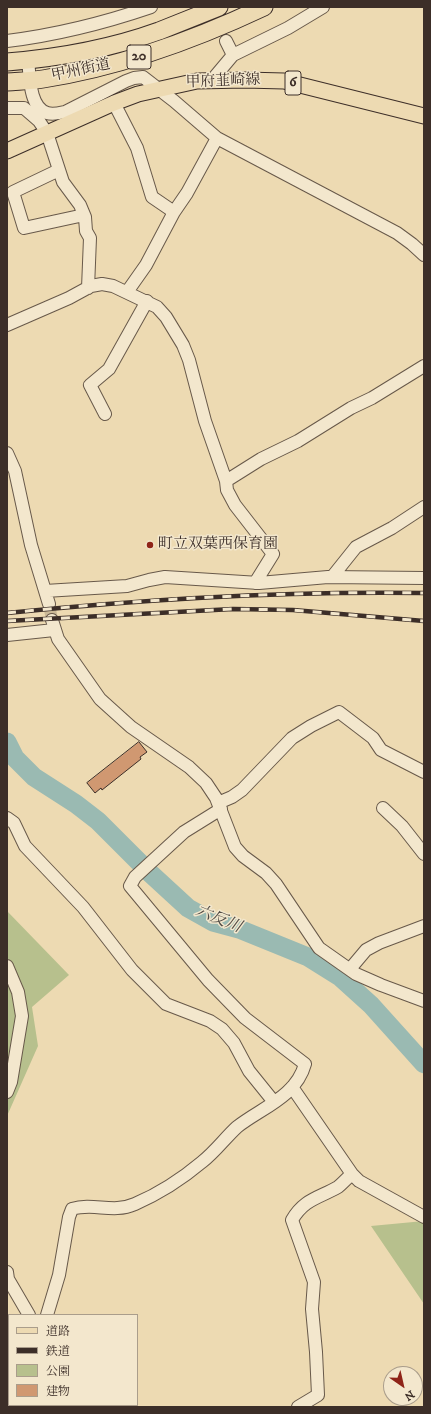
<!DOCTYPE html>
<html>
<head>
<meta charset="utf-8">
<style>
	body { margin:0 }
	#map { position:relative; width:431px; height:1414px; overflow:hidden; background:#eddab2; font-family:"IM FELL DW Pica","Noto Serif JP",serif }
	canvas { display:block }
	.frame { position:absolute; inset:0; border:8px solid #3c2e28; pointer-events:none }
	.legend { position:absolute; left:8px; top:1314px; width:130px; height:92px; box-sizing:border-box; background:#f3e7cd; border:1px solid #aa9d8b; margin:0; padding:5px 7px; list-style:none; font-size:12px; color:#3c2e28 }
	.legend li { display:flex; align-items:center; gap:8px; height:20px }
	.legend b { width:20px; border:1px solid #aa9d8b }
	.north { position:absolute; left:383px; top:1366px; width:40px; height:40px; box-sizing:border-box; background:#f3e7cd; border:1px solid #aa9d8b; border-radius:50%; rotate:146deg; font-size:11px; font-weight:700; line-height:16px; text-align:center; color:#3c2e28 }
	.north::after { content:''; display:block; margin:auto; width:14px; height:18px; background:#8f2418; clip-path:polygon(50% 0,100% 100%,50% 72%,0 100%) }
</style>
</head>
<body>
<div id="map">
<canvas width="431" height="1414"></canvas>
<div class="frame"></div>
<ul class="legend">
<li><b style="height:5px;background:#eddab2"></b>道路</li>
<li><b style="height:5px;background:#3c2e28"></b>鉄道</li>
<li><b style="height:11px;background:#b7c08d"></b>公園</li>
<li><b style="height:11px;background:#d09871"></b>建物</li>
</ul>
<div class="north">N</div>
</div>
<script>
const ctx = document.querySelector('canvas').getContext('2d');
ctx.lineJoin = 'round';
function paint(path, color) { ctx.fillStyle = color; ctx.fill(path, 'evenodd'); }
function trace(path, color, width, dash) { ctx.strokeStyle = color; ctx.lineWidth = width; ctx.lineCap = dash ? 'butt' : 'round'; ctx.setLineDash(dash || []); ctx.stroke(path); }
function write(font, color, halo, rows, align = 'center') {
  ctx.font = font + ' "IM FELL DW Pica","Noto Serif JP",serif'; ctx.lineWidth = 3; ctx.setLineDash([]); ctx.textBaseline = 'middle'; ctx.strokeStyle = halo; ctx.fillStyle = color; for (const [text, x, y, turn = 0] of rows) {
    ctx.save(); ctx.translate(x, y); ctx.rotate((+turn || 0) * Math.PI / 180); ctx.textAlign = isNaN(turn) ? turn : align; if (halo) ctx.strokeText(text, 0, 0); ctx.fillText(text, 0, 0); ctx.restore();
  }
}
paint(new Path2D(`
	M7,911L69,975L32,1007L38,1046L7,1116Z
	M424,1221V1304L371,1226Z`), '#b7c08d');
trace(new Path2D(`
	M7,742L15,758L34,777L76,804L98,821L151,874L188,908L213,922L239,929L308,957L340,977L371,1005L424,1064`), '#9abab2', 19);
const building = new Path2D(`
	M139,742L147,752L140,757L141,759L102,790L101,788L95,793L87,783Z`);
paint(building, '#d09871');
trace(building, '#3c2e28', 1);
trace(new Path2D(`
	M49,604L52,620`), '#cab896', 12, [12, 6]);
const minor = new Path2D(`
	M7,41C56,35 104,23 151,7
	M226,41L233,55
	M28,60C30,76 29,107 47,113C53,115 60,113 65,112L126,81L134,78L143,77L174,101L217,138L397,233L412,244L424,255
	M212,80L233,55L288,28L323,7
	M114,103L137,148L152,197L174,212
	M7,108H24L39,121L47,133L63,182L80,205L85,217L86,231L90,238L88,288
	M59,170L13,192L24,228L84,215
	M127,292L146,265L174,212L187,193L217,138
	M7,325L69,298L91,286L102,284L113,286L157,307L166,317L183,345L189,360L205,421L226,481L227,490L235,505L273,554L255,583
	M105,414L90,385L109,369L147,301
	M7,453L15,471L31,545L49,604
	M226,481L261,459L298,441L351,408L372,398L424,366
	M332,577L356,547L392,528L424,507
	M45,591L127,586L149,580L165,577L259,583L328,577L424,578
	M52,620L58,639L100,699L131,727L189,767L206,783L216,798L235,847L243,856L266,873L276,884L319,948L356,974L381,985L424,1001
	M7,635L54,630
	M218,803L232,797L242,790L292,738L311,726L339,712L373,738L381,750L424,772
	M383,808L402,826L424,854
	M7,818L14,823L25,846L83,907L132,970L166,1004L210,1021L222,1029L234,1043L249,1071L274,1102
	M7,966L18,992L22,1016L11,1082L7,1092
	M350,969L366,950L379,943L424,926
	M292,1087L352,1174L359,1181L424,1217
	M7,1272L8,1279L29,1315
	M47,1315L59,1275L69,1217L72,1209C94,1202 112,1214 135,1204C158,1194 183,1178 202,1162C215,1152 225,1138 237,1127C261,1108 296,1097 305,1064L245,1018L208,980L130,886L135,877L184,832L221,809
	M49,1407V1405
	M298,1407L318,1395L316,1352L312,1309L314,1282L292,1220C304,1199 319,1198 338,1187C343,1183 347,1178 352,1174`);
const major = new Path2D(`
	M7,151L114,103L138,94L197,81L245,80L284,81L424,116`);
const highway = new Path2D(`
	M7,62C57,58 112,48 159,31C179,23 199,15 219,7
	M7,82C19,81 31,81 43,79C120,67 194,40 264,7`);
trace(minor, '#68594a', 14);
trace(major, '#3c2e28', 17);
trace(highway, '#3c2e28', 19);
trace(minor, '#f3e7cd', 12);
trace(major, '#eddab2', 15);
trace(highway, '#eddab2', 17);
const rail = new Path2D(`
	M7,613C145,599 285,591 424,593
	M7,621L233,609L293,610L424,621`);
trace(rail, '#3c2e28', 4.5);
trace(rail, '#f3e7cd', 3, [9]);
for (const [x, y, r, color] of [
	[150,545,4,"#8f2418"]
]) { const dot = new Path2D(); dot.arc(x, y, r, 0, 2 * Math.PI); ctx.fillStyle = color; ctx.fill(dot); trace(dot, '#f3e7cd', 1.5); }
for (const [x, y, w] of [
	[139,57,24],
	[293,83,16]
]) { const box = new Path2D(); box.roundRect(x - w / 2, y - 12, w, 24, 3); ctx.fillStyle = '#f3e7cd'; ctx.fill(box); trace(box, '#3c2e28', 1); }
write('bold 14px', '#3c2e28', null, [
	["20",139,57],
	["6",293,83]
]);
write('15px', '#3c2e28', '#f3e7cd', [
	["甲州街道",81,71,-12],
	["甲府韮崎線",223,82,-2]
]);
write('15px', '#3c2e28', '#f3e7cd', [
	["町立双葉西保育園",158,545]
], 'left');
write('italic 16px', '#4f4a44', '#f3e7cd', [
	["六反川",218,920,22]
]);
</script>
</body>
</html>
